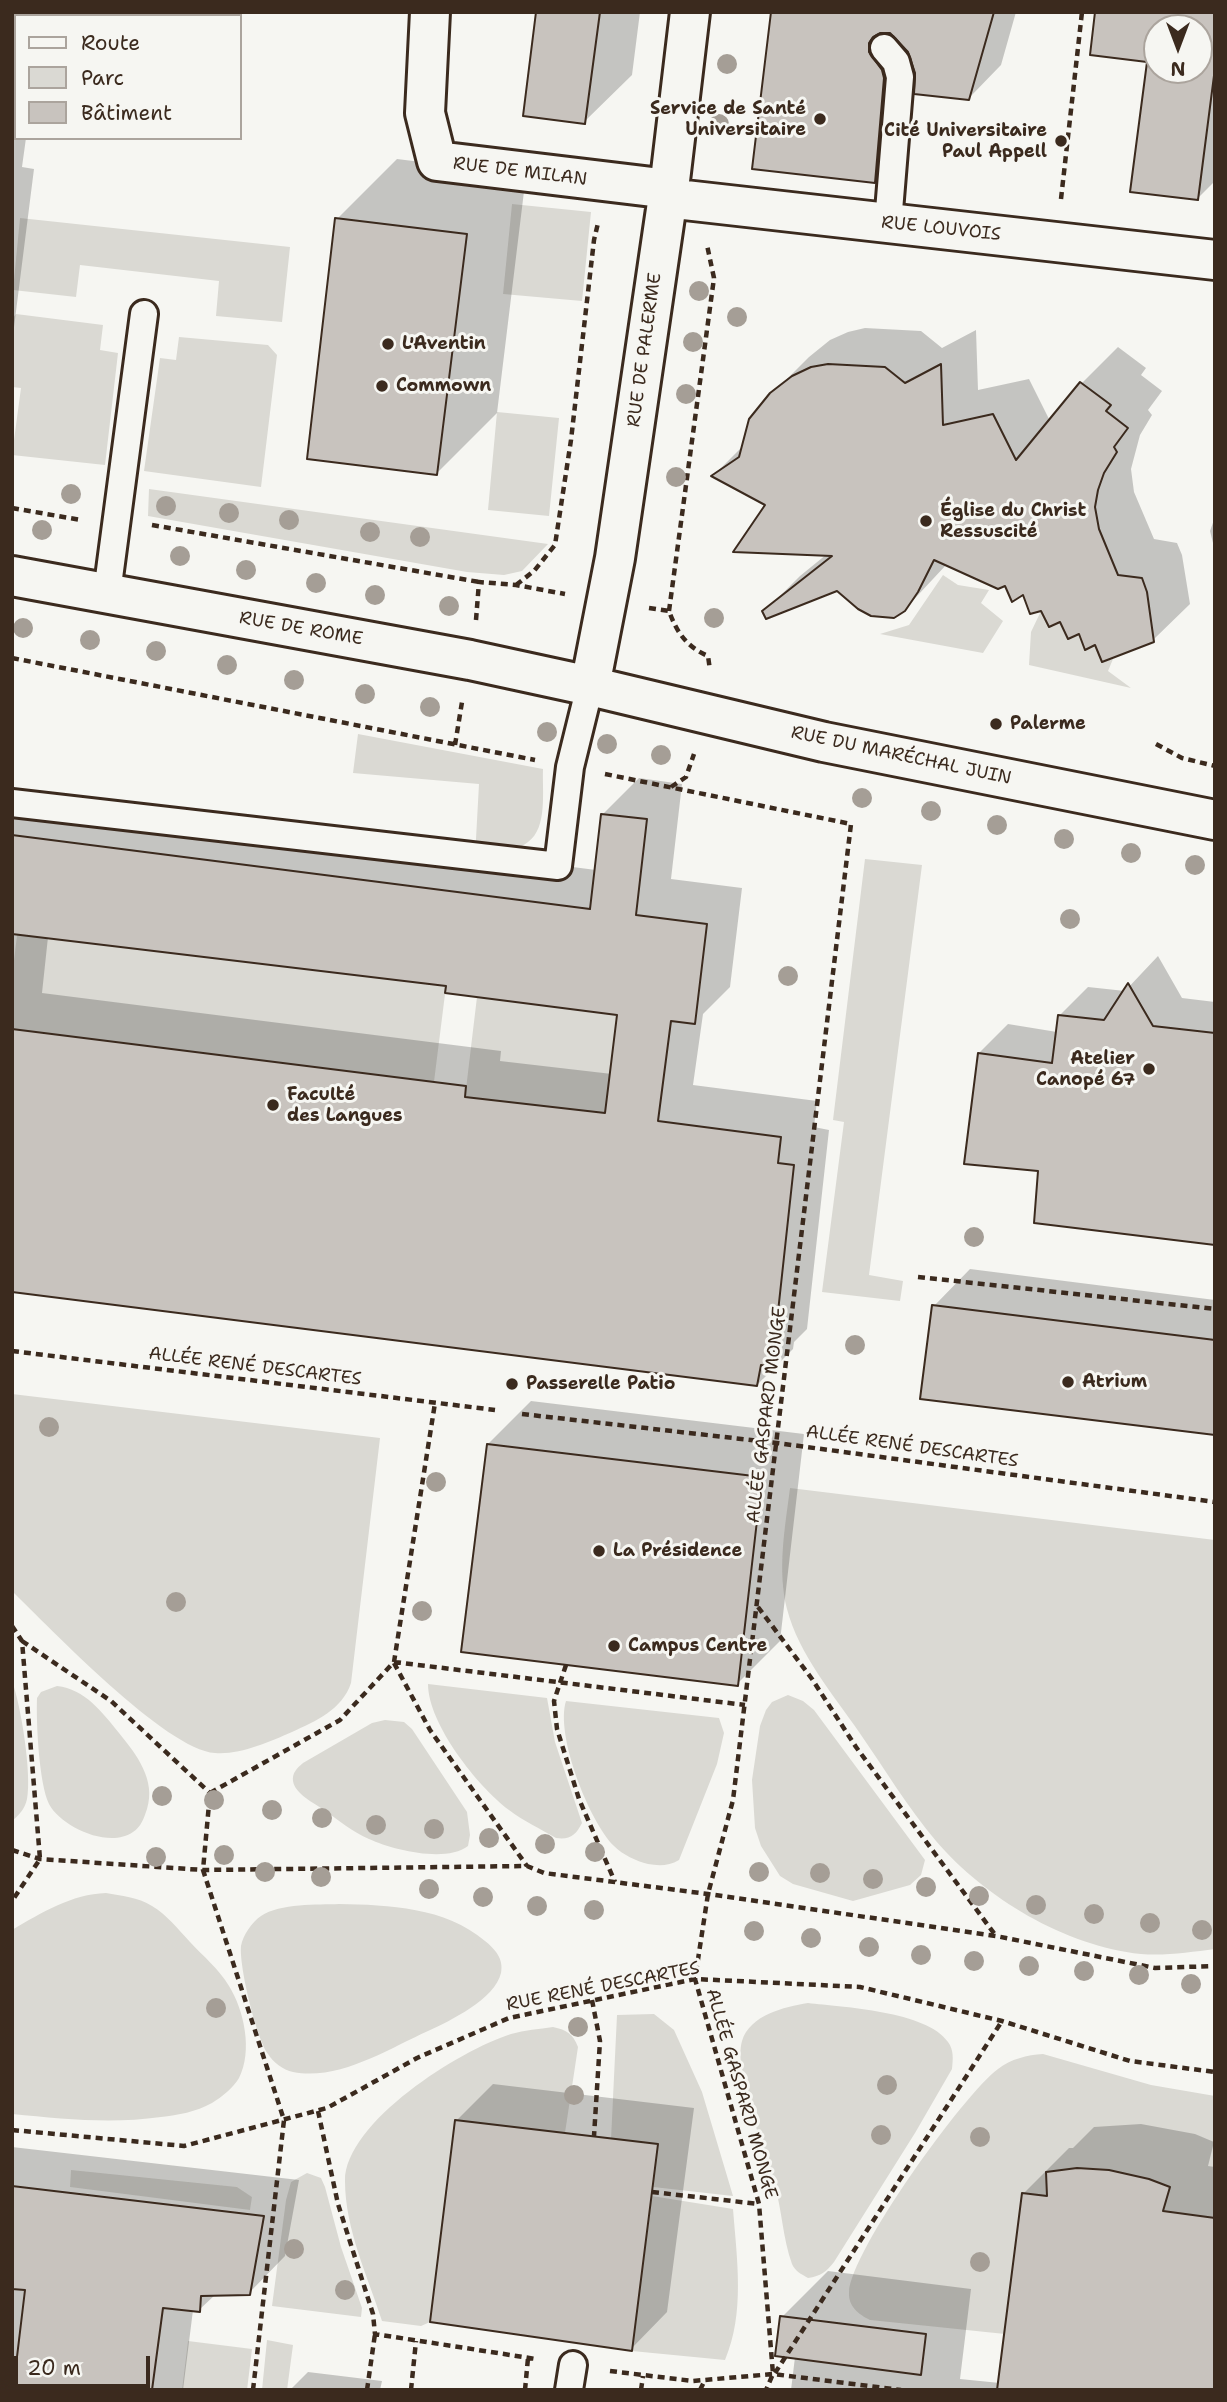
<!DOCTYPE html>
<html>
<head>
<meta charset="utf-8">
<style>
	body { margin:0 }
	#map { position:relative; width:1227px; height:2402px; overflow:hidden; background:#f6f6f2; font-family:"Shantell Sans",sans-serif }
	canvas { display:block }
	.frame { position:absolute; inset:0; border:14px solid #3b2a1e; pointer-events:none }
	.legend { position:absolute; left:14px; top:14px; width:228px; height:126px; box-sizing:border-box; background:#f6f6f2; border:2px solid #aba49d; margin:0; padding:9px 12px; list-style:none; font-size:21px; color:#3b2a1e }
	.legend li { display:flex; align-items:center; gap:14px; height:35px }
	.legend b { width:35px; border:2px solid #aba49d }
	.north { position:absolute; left:1143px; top:14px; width:70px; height:70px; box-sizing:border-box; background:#f6f6f2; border:2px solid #aba49d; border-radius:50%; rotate:180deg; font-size:19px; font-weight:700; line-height:28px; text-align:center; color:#3b2a1e }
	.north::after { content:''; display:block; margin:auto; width:24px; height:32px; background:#3b2a1e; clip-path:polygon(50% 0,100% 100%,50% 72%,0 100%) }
	.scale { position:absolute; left:14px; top:2356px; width:136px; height:32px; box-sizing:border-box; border:4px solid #3b2a1e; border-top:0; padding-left:9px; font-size:21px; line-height:24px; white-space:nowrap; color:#3b2a1e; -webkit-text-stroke:5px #f6f6f2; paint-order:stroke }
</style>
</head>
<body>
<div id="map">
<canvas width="1227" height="2402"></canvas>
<div class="frame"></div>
<ul class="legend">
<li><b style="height:9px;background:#f6f6f2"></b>Route</li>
<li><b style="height:19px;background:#dad9d3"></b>Parc</li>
<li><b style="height:19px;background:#c8c3be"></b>Bâtiment</li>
</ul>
<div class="north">N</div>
<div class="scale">20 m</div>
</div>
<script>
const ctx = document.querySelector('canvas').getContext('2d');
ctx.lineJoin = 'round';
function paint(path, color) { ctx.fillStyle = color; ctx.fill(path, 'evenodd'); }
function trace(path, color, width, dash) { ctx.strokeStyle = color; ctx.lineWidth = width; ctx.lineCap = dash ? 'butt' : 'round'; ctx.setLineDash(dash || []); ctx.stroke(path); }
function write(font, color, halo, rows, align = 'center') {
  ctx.font = font + ' "Shantell Sans",sans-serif'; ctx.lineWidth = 6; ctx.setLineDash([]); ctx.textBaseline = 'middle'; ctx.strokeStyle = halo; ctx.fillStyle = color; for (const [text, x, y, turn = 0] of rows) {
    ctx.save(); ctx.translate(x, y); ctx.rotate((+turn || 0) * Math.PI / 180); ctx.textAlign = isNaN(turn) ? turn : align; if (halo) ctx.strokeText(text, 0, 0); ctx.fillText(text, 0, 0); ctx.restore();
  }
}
paint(new Path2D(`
	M512,204L591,212L582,301L503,294Z
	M20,218L290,247L282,322L216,316L219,281L80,265L76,297L13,290Z
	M16,314L103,325L100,350L118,353L105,465L12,455L21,388L12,387V319Z
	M179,337L268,345L277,355L261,487L144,471L160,358L176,360Z
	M497,412L559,418L549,516L488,510Z
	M149,489L548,544L522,571L504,575L467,572L148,516Z
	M943,575L958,585L989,590L981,603L1003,621L983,653L880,634L909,625Z
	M1041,611L1049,626L1060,622L1068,639L1079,634L1085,650L1095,645L1102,662L1113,659L1108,671L1131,688L1029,665L1031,632Z
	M358,734L543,769C542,790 548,828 528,842C514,853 491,854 475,857L479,784L353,773Z
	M865,859L922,865L869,1275L903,1281L900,1301L822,1292L844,1122L833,1120Z
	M17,935L446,986L434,1082L12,1029V977Z
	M477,997L617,1015L605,1113L465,1097Z
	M12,1394L380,1438L351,1683C342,1710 316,1721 292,1732C269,1742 240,1755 215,1753C166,1750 50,1628 12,1591Z
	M790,1488L1215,1540V1949C1191,1952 1165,1956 1141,1954C1065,1946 985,1898 936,1841C908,1808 884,1768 859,1732C833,1694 799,1655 787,1609C777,1570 785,1527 790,1488Z
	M12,1681C21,1705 32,1775 27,1799C25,1809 19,1815 12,1821Z
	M428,1684L547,1698L555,1742L582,1823C576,1835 570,1840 556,1838C541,1829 523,1821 509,1810C478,1787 428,1724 428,1684Z
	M57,1686C85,1689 102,1712 119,1733C137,1755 156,1780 147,1809C144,1818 141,1827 133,1832C109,1849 61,1827 49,1804C39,1783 36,1722 37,1698L41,1692Z
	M788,1695L803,1701L814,1710L925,1860L921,1875L910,1885L853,1901L793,1884L780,1876L761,1846L755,1828L752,1780L760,1726L766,1710L772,1702Z
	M566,1701L719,1718L724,1733L717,1764L679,1860C669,1866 659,1866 648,1864C636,1861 623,1855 614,1846C589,1821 555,1735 566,1701Z
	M385,1720L404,1722L412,1729L467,1812L470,1835L468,1846C446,1863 393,1850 369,1839C353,1832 338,1820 324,1810C314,1803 295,1794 293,1781C292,1773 297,1768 303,1763L372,1723Z
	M106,1893C121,1896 138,1897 152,1906C167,1915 178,1929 190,1942C203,1956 219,1969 229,1986C244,2010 253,2051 239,2078C233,2088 222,2097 212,2103C196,2112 178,2115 161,2117C111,2124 63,2119 12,2114V1930C41,1913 72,1894 106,1893Z
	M339,1904C389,1905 445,1907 485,1941C495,1949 504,1959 501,1973C495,1999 450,2021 428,2031C388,2049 339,2081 293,2072C283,2070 273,2062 268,2054C256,2037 239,1966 241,1946C243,1935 252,1922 261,1916C280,1903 318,1905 339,1904Z
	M808,2003C842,2007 927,2011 948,2042C954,2050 953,2059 952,2069L915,2133L834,2262C826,2272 821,2276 808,2278C801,2274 795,2271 792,2264C783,2239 782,2211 775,2186C766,2153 733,2071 742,2041C750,2015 784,2007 808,2003Z
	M654,2014L674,2030L702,2092L733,2196L653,2187L658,2144L611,2139L617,2015Z
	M553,2027C567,2030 573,2034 578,2047L565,2133L455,2120L430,2322L421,2326L382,2321C368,2277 345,2229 345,2181C345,2122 460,2050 511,2034C525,2030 539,2029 553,2027Z
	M1043,2054L1151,2085L1215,2096V2218L1163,2211L1170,2187C1126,2170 1093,2166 1047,2172V2196L1022,2193L1005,2334L870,2320C858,2314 848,2306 849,2292C851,2251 963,2095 998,2069C1011,2059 1027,2055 1043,2054Z
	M71,2170L237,2187L252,2197L250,2210L70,2187Z
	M307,2173L321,2178L325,2187L341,2247L362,2308L361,2317L272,2306L286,2200L291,2182Z
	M652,2196L733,2209C737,2260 745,2313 725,2360L632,2351Z
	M267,2340L293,2345L287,2390H262Z
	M188,2341L252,2349L247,2390H182Z`), '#dad9d3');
paint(new Path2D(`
	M538,12H640L632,75L584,122Z
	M772,12H1016L1001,65L969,98L917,73L914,64L907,149L875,181Z
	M1097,12H1215V181L1198,198L1149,61ZM1157,28H1199V70H1157Z
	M12,128H16V138H26L22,167L34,169L12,343Z
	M397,159L526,175L497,413L437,473L337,219Z
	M865,328L921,331L942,348L976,330L978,390L1029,379L1050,421L1082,383L1118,347L1146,368L1141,375L1162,391L1148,410L1152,415L1140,435L1131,469L1134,492L1154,539L1177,543L1182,555L1190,604L1153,640L1096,643L1042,609L1024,593L1006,583L947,564L904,610L837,589L764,612L800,576L827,554L768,505L714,475L744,445L772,394L809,357L830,340L848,332Z
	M1215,517V551L1210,531Z
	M639,778L682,784L671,879L742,888L730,987L703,1014L693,1085L817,1101L814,1127L829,1130L807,1329L794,1342L793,1349L757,1385L12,1291V795L596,870L602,815ZM48,937L448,985L619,1014L612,1074L500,1061L501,1051L42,993Z
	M1158,956L1182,998L1215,1002V1243L1040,1169L979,1053L1008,1024L1057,1032L1059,1016L1088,987L1125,991Z
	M970,1269L1215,1300V1433L934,1306Z
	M531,1401L804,1434L780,1641L737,1684L488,1444Z
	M493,2084L694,2108L667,2312L631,2349L457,2120Z
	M1141,2124L1195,2134L1214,2142L1208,2166L1215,2167V2390H791L795,2357L782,2317L828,2271L971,2289L960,2379L1000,2383L1024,2193L1069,2148H1073L1094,2127Z
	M12,2147L299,2180L285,2256L249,2293L216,2294L199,2310H193L183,2390H12Z
	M308,2372L382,2381L380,2390H290Z`), '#0003');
const building = new Path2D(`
	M536,12H600L585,124L523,116Z
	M771,12H994L969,100L914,94L915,73L908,52L890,33H880L873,37L869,43V52L882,70L884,78L875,183L752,169Z
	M1095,12H1215V68L1198,200L1130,192L1147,62L1090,55ZM1157,28H1199V70H1157Z
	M335,218L467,234L437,475L307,459Z
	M828,364L885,367L905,383L941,364L943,425L993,414L1016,460L1080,382L1111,405L1106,411L1128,428L1114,447L1117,452L1104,473L1098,490L1095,507L1099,529L1118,575L1142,578L1147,592L1154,642L1102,662L1095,645L1085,650L1079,634L1068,639L1060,622L1049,627L1041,611L1030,614L1023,595L1012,602L1005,586L998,589L934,560L918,592L905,611L894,618L871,616L858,609L837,591L766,619L762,611L832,556L733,552L765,505L711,476L739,457L749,419L770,393L792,376L811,367Z
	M601,814L647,819L636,915L707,924L695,1024L671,1021L658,1121L781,1137L778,1163L794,1165L772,1367L761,1365L757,1386L12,1292V1029L466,1086L465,1097L605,1113L617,1015L445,993L446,986L12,934V835L590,909Z
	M1128,983L1153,1026L1215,1033V1245L1034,1223L1038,1171L964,1164L978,1053L1052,1063L1058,1015L1104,1020Z
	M932,1305L1215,1340V1435L920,1399Z
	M487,1444L762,1477L738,1686L461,1652Z
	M455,2120L658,2144L632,2351L430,2322Z
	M1077,2168L1109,2170L1149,2179L1170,2187L1163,2211L1215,2218V2390H997L1022,2193L1047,2196L1046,2172Z
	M12,2186L264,2216L250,2295L201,2296L200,2312L163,2308L152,2390H13L25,2290L12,2289Z
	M780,2316L926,2334L921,2375L775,2356Z`);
paint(building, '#c8c3be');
trace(building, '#3b2a1e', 2);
const lane = new Path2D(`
	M884,48L896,62L900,77L888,223
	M107,593L144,314
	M12,803L558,866L570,767L590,686
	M569,2390L573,2365`);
const street = new Path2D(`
	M430,12L425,113L437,161L669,189
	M667,198L1215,260
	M12,576L470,660L590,686L824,742L1215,820
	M590,686L615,558L669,189L690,12`);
trace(lane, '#3b2a1e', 32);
trace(street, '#3b2a1e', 44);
trace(new Path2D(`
	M1061,199L1082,12
	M12,508L81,520
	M152,525L479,582
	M516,585L534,571L555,545L571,440L594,240L598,223
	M649,608L669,611C677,633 687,647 708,656L710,670
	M669,611L714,278L707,245
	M476,620L479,582L516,585L565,594
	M12,658L535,760
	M1156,744L1182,758L1215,766
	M455,745L462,702
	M605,774L851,824L733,1800L708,1894L695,1979L759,2204L773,2374L766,2390
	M671,787L686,777L694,754
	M918,1277L1215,1309
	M12,1351L495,1410
	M522,1414L777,1443L1215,1502
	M758,1607L812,1679L856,1747L996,1936
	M12,1626L22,1641L40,1859L12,1901
	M22,1641L111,1701L210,1793
	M394,1662L745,1705
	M394,1663L430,1730L527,1866
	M566,1665L554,1701L557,1729L579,1799L615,1882
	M12,1850L40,1859L203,1870L527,1866L544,1873L708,1894L996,1936L1155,1968L1215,1966
	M592,2000L600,2041L594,2136
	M318,2111L338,2204L373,2314L375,2334L536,2359
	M12,2130L184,2146L327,2108L417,2058L509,2018L695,1979L860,1987L1002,2021L1130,2061L1215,2072
	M652,2192L759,2204
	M610,2371L693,2381L773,2374L901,2390
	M775,2373L1002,2021
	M253,2390L284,2120L203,1870L210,1793L340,1720L394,1662L435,1403
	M367,2390L375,2334
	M411,2390L416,2341
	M525,2390L528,2358
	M641,2390L643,2376
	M700,2390L705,2380`), '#3b2a1e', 4.5, [7, 5]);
trace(lane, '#f6f6f2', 26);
trace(street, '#f6f6f2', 38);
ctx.fillStyle = '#a59e96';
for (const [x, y] of [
	[727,64],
	[719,124],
	[699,291],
	[737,317],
	[693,342],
	[686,394],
	[676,477],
	[71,494],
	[166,506],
	[229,513],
	[289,520],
	[42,530],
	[370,532],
	[420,537],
	[180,556],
	[246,570],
	[316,583],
	[375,595],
	[449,606],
	[714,618],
	[23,628],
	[90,640],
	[156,651],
	[227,665],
	[294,680],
	[365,694],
	[430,707],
	[547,732],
	[607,744],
	[661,755],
	[862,798],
	[931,811],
	[997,825],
	[1064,839],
	[1131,853],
	[1195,865],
	[1070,919],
	[788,976],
	[974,1237],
	[855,1345],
	[49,1427],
	[436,1482],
	[176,1602],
	[422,1611],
	[162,1796],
	[214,1800],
	[272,1810],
	[322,1818],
	[376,1825],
	[434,1829],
	[489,1838],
	[545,1844],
	[595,1852],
	[224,1855],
	[156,1857],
	[265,1872],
	[759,1872],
	[820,1873],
	[321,1877],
	[873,1879],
	[926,1887],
	[429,1889],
	[979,1896],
	[483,1897],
	[1036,1905],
	[537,1906],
	[594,1910],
	[1094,1914],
	[1150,1923],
	[1202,1930],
	[754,1931],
	[811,1938],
	[869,1947],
	[921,1955],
	[974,1961],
	[1029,1966],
	[1084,1971],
	[1139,1975],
	[1191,1984],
	[216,2008],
	[578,2027],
	[887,2085],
	[574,2095],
	[881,2135],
	[980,2137],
	[294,2249],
	[980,2262],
	[345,2290]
]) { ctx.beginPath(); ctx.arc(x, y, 10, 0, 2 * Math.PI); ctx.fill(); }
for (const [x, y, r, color] of [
	[820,119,7,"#3b2a1e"],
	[1061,141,7,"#3b2a1e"],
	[388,344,7,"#3b2a1e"],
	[382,386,7,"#3b2a1e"],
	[926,521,7,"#3b2a1e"],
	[996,724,7,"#3b2a1e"],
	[1149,1069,7,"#3b2a1e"],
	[273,1105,7,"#3b2a1e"],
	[1068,1382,7,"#3b2a1e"],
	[512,1384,7,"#3b2a1e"],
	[599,1551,7,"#3b2a1e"],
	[614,1646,7,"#3b2a1e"]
]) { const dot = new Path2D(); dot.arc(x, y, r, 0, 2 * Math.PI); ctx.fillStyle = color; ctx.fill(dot); trace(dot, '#f6f6f2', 2.5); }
write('bold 18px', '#3b2a1e', '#f6f6f2', [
	["Service de Santé",806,109,"right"],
	["Universitaire",806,130,"right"],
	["Cité Universitaire",1047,131,"right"],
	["Paul Appell",1047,152,"right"],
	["L'Aventin",402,344],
	["Commown",396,386],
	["Église du Christ",940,511],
	["Ressuscité",940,532],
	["Palerme",1010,724],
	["Atelier",1135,1059,"right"],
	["Canopé 67",1135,1080,"right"],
	["Faculté",287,1095],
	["des Langues",287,1116],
	["Atrium",1082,1382],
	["Passerelle Patio",526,1384],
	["La Présidence",613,1551],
	["Campus Centre",628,1646]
], 'left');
write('18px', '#3b2a1e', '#f6f6f2', [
	["RUE DE MILAN",520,172,7],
	["RUE LOUVOIS",941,229,6],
	["RUE DE PALERME",645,350,-82],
	["RUE DE ROME",301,629,10],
	["RUE DU MARÉCHAL JUIN",901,756,12],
	["ALLÉE RENÉ DESCARTES",255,1367,7],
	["ALLÉE GASPARD MONGE",767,1415,-83],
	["ALLÉE RENÉ DESCARTES",912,1447,8],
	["RUE RENÉ DESCARTES",603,1987,-11],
	["ALLÉE GASPARD MONGE",741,2094,74]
]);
</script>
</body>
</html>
